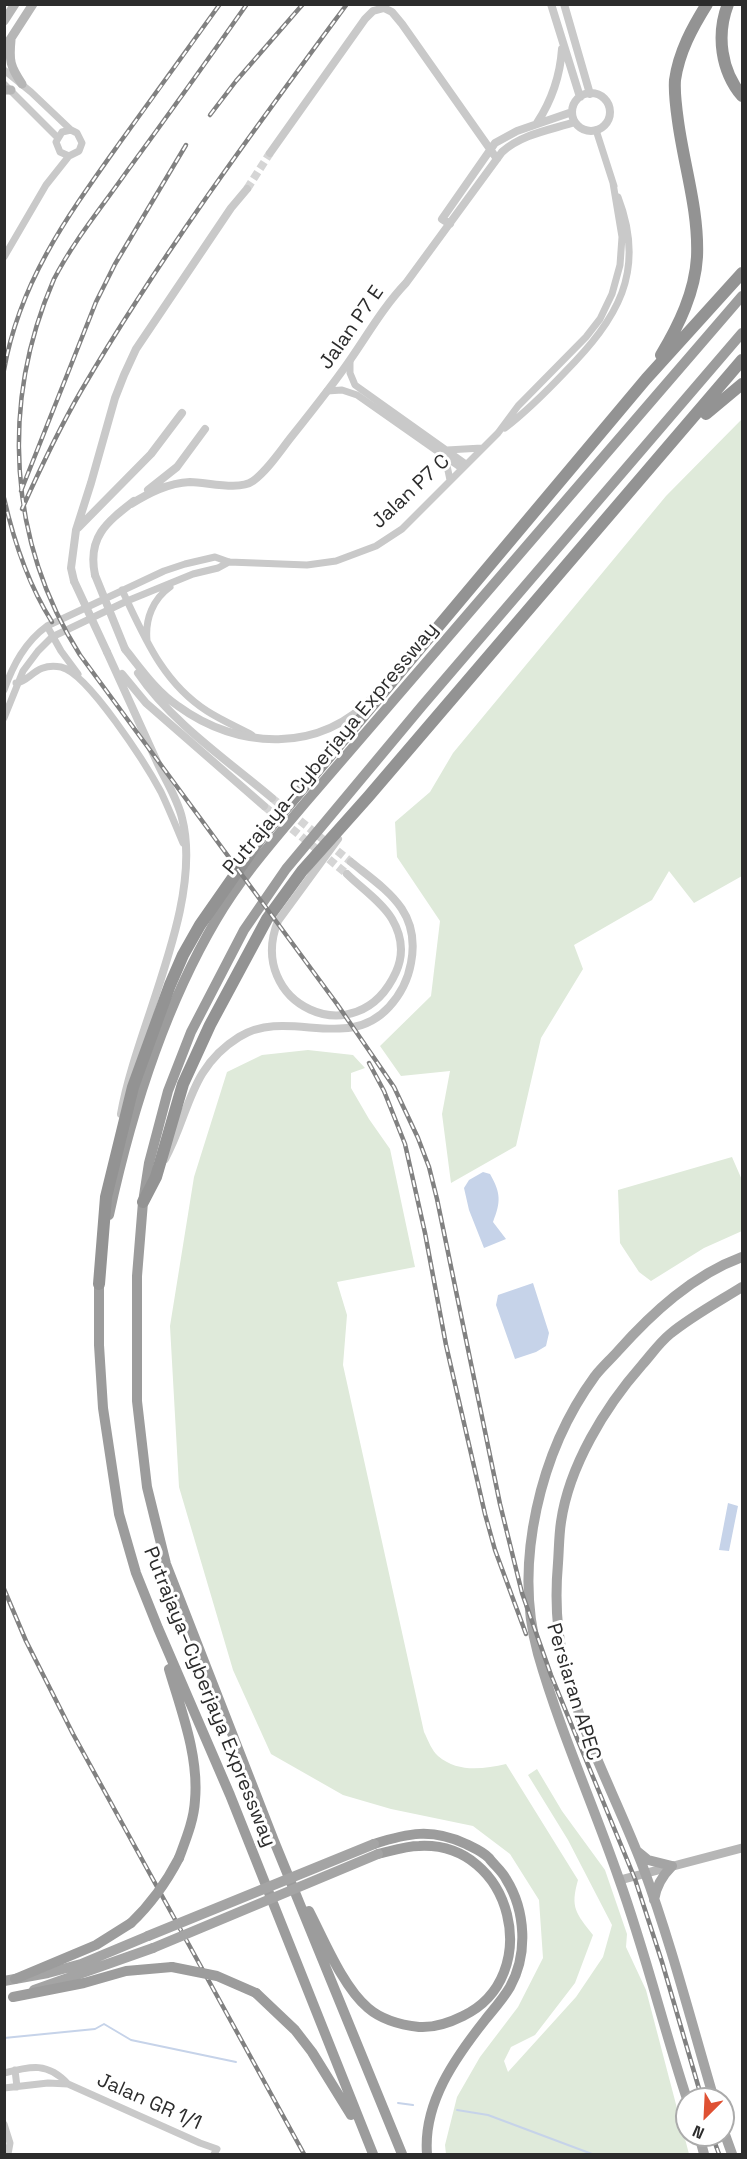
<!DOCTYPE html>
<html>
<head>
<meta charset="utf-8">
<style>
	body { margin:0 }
	#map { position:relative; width:747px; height:2159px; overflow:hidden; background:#fff; font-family:"Space Grotesk",sans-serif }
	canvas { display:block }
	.frame { position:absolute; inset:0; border:6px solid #2c2c2c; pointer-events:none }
	.north { position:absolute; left:675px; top:2087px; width:60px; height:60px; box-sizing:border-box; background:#fff; border:2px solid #ababab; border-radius:50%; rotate:204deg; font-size:16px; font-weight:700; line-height:24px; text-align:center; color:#2c2c2c }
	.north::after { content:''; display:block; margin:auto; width:21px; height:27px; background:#df5133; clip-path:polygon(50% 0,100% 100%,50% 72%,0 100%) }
</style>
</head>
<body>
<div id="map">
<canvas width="747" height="2159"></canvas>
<div class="frame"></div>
<div class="north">N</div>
</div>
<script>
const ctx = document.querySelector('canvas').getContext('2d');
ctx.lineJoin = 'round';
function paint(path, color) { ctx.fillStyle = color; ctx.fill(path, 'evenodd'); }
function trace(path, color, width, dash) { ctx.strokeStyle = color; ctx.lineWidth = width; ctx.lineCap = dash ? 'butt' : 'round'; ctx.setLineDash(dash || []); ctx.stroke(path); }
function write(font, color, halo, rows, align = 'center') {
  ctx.font = font + ' "Space Grotesk",sans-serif'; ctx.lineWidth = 6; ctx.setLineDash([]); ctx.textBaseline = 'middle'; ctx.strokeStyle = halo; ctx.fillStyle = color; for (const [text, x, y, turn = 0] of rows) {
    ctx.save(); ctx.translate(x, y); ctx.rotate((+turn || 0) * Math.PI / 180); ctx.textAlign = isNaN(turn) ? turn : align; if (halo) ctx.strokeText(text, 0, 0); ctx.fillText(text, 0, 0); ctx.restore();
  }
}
paint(new Path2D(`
	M742,419V876L694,903L669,871L652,900L574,945L583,969L541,1038L516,1146L451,1183L442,1114L450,1071L401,1076L380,1046L431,996L440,921L397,857L395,822L430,792L453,753L666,496Z
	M308,1050L353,1055L365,1068L351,1073V1088L369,1119L390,1149L415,1267L337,1282L347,1315L343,1365L424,1732C428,1740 432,1751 438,1756C458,1773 483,1769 506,1764L578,1880C570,1908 576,1913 593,1935L575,1983L535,2035L511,2047L504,2061L508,2072L576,1997L603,1957L612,1925L568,1840L528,1775L537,1769L562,1811L605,1870L627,1934L626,1947L646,1990L689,2154H446L445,2145L457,2097L480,2057L518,2007L543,1958L539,1900L510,1854L473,1826L391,1809L343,1795L271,1754L233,1670L179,1487L170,1326L194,1177L227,1072L262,1055Z
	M732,1157L742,1180V1231L704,1248L651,1281L639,1272L620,1243L618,1190Z`), '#dfeada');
paint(new Path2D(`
	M483,1172L490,1174C501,1193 501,1202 493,1222L506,1239L484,1248L469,1210L464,1188L469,1180Z
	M533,1283L549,1333L546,1346L536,1352L515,1359L496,1305L498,1295Z
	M728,1503L738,1506L729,1551L719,1550Z`), '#c6d3e9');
trace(new Path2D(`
	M4,2038L95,2029L104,2024L131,2040L236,2062
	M398,2103L413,2105
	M457,2110L488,2115L592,2154`), '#c6d3e9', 2);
trace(new Path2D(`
	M247,189L270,153
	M272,798L351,862
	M264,806L347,874`), '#d5d5d5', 8, [8, 4]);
trace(new Path2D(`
	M4,70L31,92L71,130L77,133L82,143L79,151L69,156L46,185L4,257
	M4,84L57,137
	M596,130L614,186
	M69,156L60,152L56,142L62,132L71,130
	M350,361V373L355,385L466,464
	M327,391L342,390L357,395L461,468
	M505,428C527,411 546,392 565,372C617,319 647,272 618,197
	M447,450L482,448
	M445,456L450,480
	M122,590C144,636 162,682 207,711C221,720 237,727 252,735
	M47,626L61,651L78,674
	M147,640C145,619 153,599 170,587
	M16,683C30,682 35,662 61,667C88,673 147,766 161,792C169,809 176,826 183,843
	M4,690C13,665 25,642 47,626L164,571L185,564L215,557L229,562L307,565L336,561L376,546L402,529L498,433L518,406L586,337L600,319L612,294L620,265L622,237L613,183
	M4,718L23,671L38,651L52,637L127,601L193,574L218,568L229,562
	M15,2070L17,2087
	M4,2073C31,2066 48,2062 68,2084
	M4,2088L48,2083L68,2084L200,2143L217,2149L214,2154
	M4,2124L10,2143L8,2154`), '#c9c9c9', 7);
trace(new Path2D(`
	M551,4L580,97
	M564,4L590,94
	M572 112a19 19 0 1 1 38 0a19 19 0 1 1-38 0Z
	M537,123C552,100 560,77 562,49
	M270,153L365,19L373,11L384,8L392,12L402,24L497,159
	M450,224L442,219L495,143L517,131L572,112
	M148,490L177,467L205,429
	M131,504C149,493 168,483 190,482C207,482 239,491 253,481C268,470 280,451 292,436C312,411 332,386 350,360C368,334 384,306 406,283L502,152C522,134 550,130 575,122
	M78,528L151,454L182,413
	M95,575C87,537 107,522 134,501
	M74,581L71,568L76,530L91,483L115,398L124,375L136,349L231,208L247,189
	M125,649C141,669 156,691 178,706C238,750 320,754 374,696
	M107,652C124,689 141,727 158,764C166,781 178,800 182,818C204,904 136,1026 121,1114
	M138,673C170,721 228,761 272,798
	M122,674L146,703L264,806
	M338,839L278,921C245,1003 357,1058 396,972C404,954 402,936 392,919C382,902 361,888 347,874
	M165,1159C190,1113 189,1068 239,1037C288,1007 347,1053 389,1007C400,995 408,980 411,963C421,911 387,891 351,862`), '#c9c9c9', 8);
trace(new Path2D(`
	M4,21L15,4
	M11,40C9,61 10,66 22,84
	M4,49L33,4
	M4,90H11
	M620,1880L742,1848`), '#b6b6b6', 9);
trace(new Path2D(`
	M637,1851L648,1860L672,1866
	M654,1900C656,1886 662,1876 672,1866
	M4,1981L48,1973L81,1964L148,1936
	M34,1990L153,1948
	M687,2099C663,2026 645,1951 619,1879C593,1804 560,1731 538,1654C513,1563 540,1451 595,1376C602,1367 610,1360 618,1351C652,1313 693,1275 742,1257
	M714,2099C691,2021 671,1943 643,1867C618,1801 579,1730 564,1663C556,1629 555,1597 558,1563C559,1549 559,1535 561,1522C569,1466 605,1407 642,1365C651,1355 659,1343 670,1334C692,1316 718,1302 742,1287
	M723,2129L732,2154
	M699,2135L704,2154`), '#a4a4a4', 10);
trace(new Path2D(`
	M109,1215C131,1113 163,1010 216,920C241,877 274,840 305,803L742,296
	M99,1278V1345L103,1408L119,1514L136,1573L158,1628L230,1795L373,2154
	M169,1669C181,1710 199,1756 195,1800C194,1820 186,1839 179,1858
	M374,1844C408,1833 432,1828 466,1844C474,1848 482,1851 489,1858C494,1865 502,1871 506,1879C526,1911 528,1955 510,1987C503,1999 493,2010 485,2020C455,2058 423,2103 427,2154
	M309,1911C324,1940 343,1987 368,2008C382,2020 401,2025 419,2027C434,2028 449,2023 463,2016C545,1977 513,1841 419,1846C406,1846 391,1851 378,1854
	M15,1979L96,1945L131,1923
	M256,1993L295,2030L312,2052L351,2115
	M13,1997L84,1983L126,1971L172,1967
	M402,2154L274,1841L166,1564L147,1487L137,1401V1276L143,1202L149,1163L168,1091L191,1032L244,930L286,869L422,706L742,333`), '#9c9c9c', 10);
trace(new Path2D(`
	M728,4C716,35 721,71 742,96
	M661,355C679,325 695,292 697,257C699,211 684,166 678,121C676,107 674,93 675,80C679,52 692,28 707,4
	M706,414L742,384
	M143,1202L156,1177L183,1084L210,1025L267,919L302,871L368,797L742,360
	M99,1284L106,1197L133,1087L170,985L183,955L200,925L260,839L646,379L742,273`), '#939393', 12);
const rail = new Path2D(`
	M247,4C207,61 166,118 125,174C101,208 73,242 54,279C0,403 8,541 80,655L337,1004L394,1087L418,1138L429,1167L437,1199L500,1504L522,1593L551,1675L635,1879L662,1962L702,2099
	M210,115L236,81L303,4
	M4,370C20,280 69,214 121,141C154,96 187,50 220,4
	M21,491L96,302L115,264L186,145
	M4,498C14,542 28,584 52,622
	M22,509C40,469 59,429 81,391C160,256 254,130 347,4
	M369,1063L384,1091L405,1144L425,1233L446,1345L485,1514L495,1550L526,1634
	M4,1589L26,1641L73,1734L304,2154
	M712,2135L719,2154`);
trace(rail, '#818181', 4.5);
trace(rail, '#fff', 2, [7]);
trace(new Path2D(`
	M95,575L125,649
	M74,581L107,652`), '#c9c9c9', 8);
trace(new Path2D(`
	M148,1936L374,1844
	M153,1948L378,1854`), '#a4a4a4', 10);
trace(new Path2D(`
	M131,1923C152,1903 166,1883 179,1858
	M172,1967L217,1976L256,1993`), '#9c9c9c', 10);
write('20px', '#2c2c2c', '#fff', [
	["Jalan P7 E",352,328,-55],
	["Jalan P7 C",411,492,-43],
	["Putrajaya–Cyberjaya Expressway",331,749,-50],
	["Persiaran APEC",573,1692,73],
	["Putrajaya–Cyberjaya Expressway",209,1697,68],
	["Jalan GR 1/1",149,2102,24]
]);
</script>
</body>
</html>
